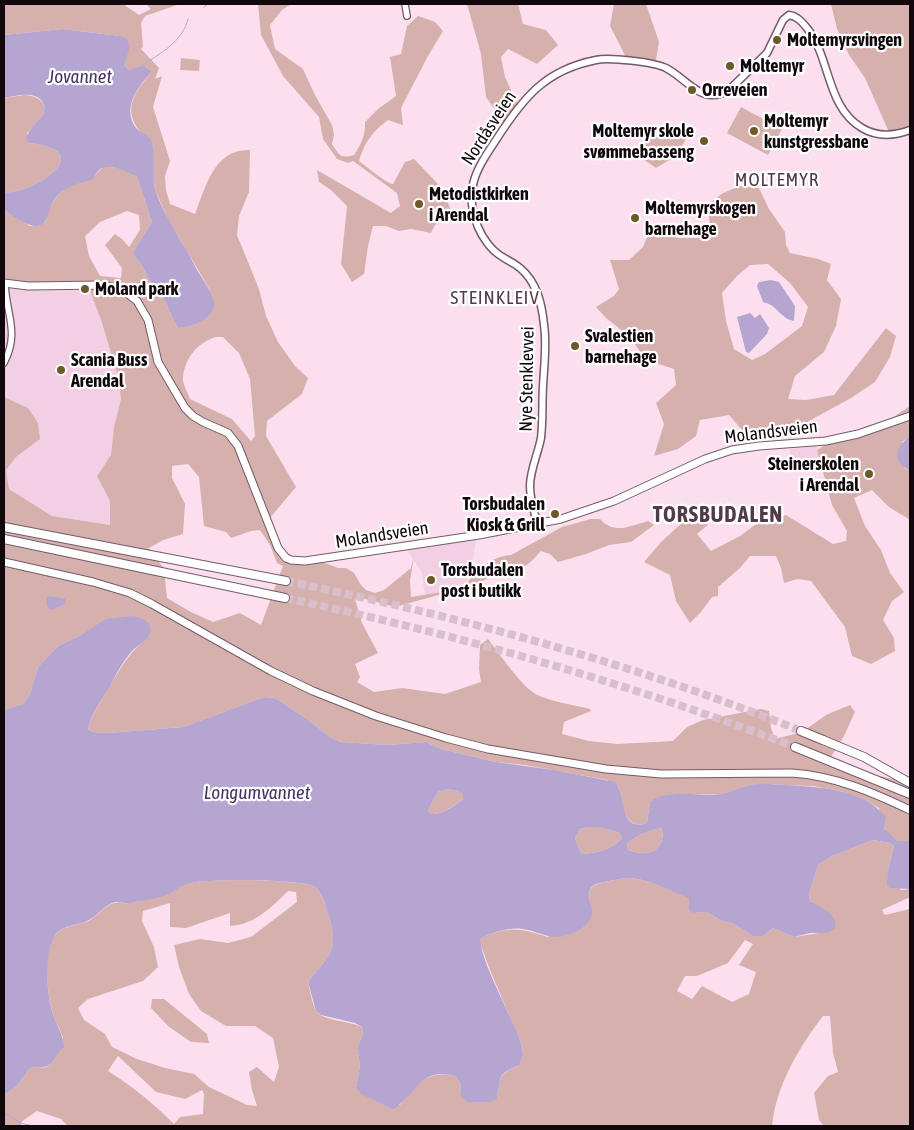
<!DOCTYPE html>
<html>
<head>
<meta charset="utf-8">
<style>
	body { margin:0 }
	#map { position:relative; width:914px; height:1130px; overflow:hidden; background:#fcdfef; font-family:"Asap Condensed",sans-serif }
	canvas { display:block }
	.frame { position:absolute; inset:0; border:5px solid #11080d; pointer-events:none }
</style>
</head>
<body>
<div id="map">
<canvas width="914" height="1130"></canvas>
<div class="frame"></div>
</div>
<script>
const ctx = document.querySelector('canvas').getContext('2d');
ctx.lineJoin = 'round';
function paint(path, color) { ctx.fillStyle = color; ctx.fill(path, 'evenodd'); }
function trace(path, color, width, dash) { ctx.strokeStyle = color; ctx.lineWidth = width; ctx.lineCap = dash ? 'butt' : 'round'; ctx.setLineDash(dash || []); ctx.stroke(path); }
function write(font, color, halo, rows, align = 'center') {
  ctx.font = font + ' "Asap Condensed",sans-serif'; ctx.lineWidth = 4.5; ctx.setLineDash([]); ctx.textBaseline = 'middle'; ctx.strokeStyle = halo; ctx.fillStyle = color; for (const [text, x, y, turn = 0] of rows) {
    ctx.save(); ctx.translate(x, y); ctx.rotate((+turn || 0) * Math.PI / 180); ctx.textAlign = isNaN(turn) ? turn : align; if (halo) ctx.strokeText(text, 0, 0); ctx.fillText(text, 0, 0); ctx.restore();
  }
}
paint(new Path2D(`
	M4,282L84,286L91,293L101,320L118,376L121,399L114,427L111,455L97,476L110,501V525L52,516L9,489L6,470L16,457L40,439L28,408L4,397Z
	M817,446L819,457L805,461L791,469L790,449Z
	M476,539L472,567L463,591L425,595L421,571L407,550Z`), '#f2cfe3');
paint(new Path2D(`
	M4,4H123L139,15L151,9L146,4H180L145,16L141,23L143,46L141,49L159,68L155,79L162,76L153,107L170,161L165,176L166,190L170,204L195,214C206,186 214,149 250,150L249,192L239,216L237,235L259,289L266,316L278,342L295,366L308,378L302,394L267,421L266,436L296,487L269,519L281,545L296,562L321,559L322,562L338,568H346L354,573L361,585L366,590L375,593L384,590L411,568L414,556L410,581L411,597L442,592V594L395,607L358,597L355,599L362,623L378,653L355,664L360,677L357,682L374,692L402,688L445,694L481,682L479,669L480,645L488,639C500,654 518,682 534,693C546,701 575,705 590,709L591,711L564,722L562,734L589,741L617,744L673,741L687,727L703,720L761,709L769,711L771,728L775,739L802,732L826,715L850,705L855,712L844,736L829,760C855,770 880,777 908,782L910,780V841H897C883,830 883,825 879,808L865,800L841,791L813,786L758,784L722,794H673L650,802L647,823C625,831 621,803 619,788L607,780L525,765L496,762L441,749L426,742L388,745L341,742L330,737L307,719L275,698L264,697L183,727L109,733L92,732L88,731C91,714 100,703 108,689C119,671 127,655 143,642L81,635L58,646L38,667L30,694L23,704L4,710V397L28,408L38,423L40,439L16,457L6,470L9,489L52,516L110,525V501L97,476L111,455L114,427L121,399L118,376L101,320L91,293L84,286L4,282V210L30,226L45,222C50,206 57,189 75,184C81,182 87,180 93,177C99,173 100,166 108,167C118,167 130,172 137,177L152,222L134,250V256L141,264L150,281L164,299L177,327L210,290L168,219L156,192L153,177L152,143C148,138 139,132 136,126C123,104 139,88 152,71L143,65L130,71L124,65L120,36L62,29L4,35ZM127,211L139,215L140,230L129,247L122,239L115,234L105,245L122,268L121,278L100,276L89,256L85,236L100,222ZM216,337H223L239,353L250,379L255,436L251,441L232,419L190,399C188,393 182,383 183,377C185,358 198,342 216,337ZM188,464L199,477L204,526L226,532L231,538L251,531L260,530L270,545L277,563L283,566L261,625L240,613L213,622L191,612L167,598L164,569L149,548L163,540L183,534L185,504L172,478V466Z
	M258,4H291L282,10L270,25L275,49L303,69L315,95L332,125L334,135L332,144C339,155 340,159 354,155C362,143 365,136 365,122L378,109L396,96L390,57L401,54L407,26L418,16L435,22L443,31L428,56L401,108L403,125L388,120C372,132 365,142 359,161C366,166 387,184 393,184L405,162L414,159L439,185L453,214L435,225L431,233L411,229L399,231L386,226H373L368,246L364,274L352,282L341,264L347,206L331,190L319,182L317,170L391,213L400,206L397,193L353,161L348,163L337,159L323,139L319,117L283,76L261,35Z
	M467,4H518L523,24L546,30L558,45L537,64L508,49L501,57L505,77L517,103L508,121H503L486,97L481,54Z
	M614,4H646L659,42L656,60L630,65L610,26Z
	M831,4H910V128L897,134L889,132L865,78L849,55L837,29Z
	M181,58L200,60L199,71L180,70Z
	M24,95C34,95 49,101 43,114C41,121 32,128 27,133L29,143C103,151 29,196 4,192V98Z
	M741,107L782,129L768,155L727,133Z
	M685,122L690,132L676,156L656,168L637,155L648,136L669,133Z
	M740,186L759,188L769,209L785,232L786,245L790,253L818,259L831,264L827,280L841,299L836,326L824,352L795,376L788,399L806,400L834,395L886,328L896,336L890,357L875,382L851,398L800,426L743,431L729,415L700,420L696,436L678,449L654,456L664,424L656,403L676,385L674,369L646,360L629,336L606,318L596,307L614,296L619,289L610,260H629L643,247L650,230L657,223L667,226L677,238H703L710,230L709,214L711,202L723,193ZM768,264L790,283L808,307L802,326L765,354L752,360L734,349L726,321L722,293L737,276L750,265Z
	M910,406V436L902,442L904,468L910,471V520L889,507L872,490L854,498L865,526L881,550L890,573L904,592L892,601L883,620L894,638L895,651L871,664L852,656L845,627L811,581L798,579L784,583L781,568L776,556H750L740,568L718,587V596L712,597L701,612L690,623L676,601L670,575L644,562L661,542L683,522L705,516L710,523L697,534L711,551L740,536L763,519L772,515L780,517L786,515L833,544L846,541L847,531L832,505L817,450L837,437L853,432L892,418Z
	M591,519H600C614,535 630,526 648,521L654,525L631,542L609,545L586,554L558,562L550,554L541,551C536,556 530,564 523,567C506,575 486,571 476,590H461C475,573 487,557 511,555L562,527Z
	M448,789L457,791L463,794V799C453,806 442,815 430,814L428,810L438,792Z
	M588,827H599L620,833L622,838C613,849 595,855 581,853L575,838L580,829Z
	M661,828L663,831C663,853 646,857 628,850L627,844C636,835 648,831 661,828Z
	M873,840L890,843L894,846L888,870L901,890L910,889V897L882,910L885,915L910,909V1126H824L819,1120L814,1093L828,1076L838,1072L833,1053L830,1016H823C799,1047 776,1086 772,1126H68L61,1119L37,1111L21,1122L22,1126H4V1095L16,1087L30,1068C35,1067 42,1068 46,1067C56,1063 61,1046 63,1038C60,1029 54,1019 52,1010C47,992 43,951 55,935C62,926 75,926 86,922C97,918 103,906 114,903C119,902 124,904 129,903C147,902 171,887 190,883C206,879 303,879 315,887C322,892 324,903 327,910C331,921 336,940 331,951C327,961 314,973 308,982C310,990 312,1005 317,1012C324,1021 351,1021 362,1027L363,1034L357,1048L360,1065L356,1088L400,1105C416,1085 428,1069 456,1076L461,1085L460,1095L497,1098C502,1074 496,1076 520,1065L523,1048L490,970L480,943L481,938C511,926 518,928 548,937L590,903C587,888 592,885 606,882C615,880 624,877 633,878C651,881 673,891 690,898L694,913L707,912L720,920L734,924L753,936L769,931L773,928L794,937L819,933L824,909L810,901L809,894L818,865L832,856ZM288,891L296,892L297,902L251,937L228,943L200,939L174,945L179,967L189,994L201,1011L226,1026H255L273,1038L279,1067L274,1082L257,1067L249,1072L252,1090L257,1106L247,1105L209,1087L194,1074L165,1068L137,1059L112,1047L105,1034L84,1020L78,1008L88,999L143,981L158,967L154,947L142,921L143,911L170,903V927L186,928L230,913V926C254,925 272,907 288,891ZM745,940L753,944L739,965L756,972L749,994L732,1002L702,986L692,999L677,991L685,976H697L728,963ZM118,1056L156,1092L185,1099L202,1090L204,1094L203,1114L180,1117L174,1124C153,1103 132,1086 108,1071Z
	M152,999H164L207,1034L209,1043L191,1042L168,1026L151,1008Z`), '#d6b0ac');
paint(new Path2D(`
	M62,29L120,36L127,39L130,47L124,65L129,70L143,65L152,71C139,86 121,107 136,128C141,134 150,134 152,143C156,158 151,175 156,192C162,210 173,226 182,243C188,251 192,261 197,270C203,280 212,291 214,303C216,318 189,329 177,327L164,299L150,281L141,264L134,256V250L152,222L137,177C129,172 108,162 99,170C97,172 94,177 92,180C79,183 66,186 57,196C50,204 50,213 45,221C37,235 12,215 4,210V192C29,196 103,151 29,143L26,139C28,129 37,124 42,116C44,113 45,108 44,105C38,89 16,96 4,98V35Z
	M771,280L779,282L795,306L794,321C779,318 778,305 763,302L757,286L759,282Z
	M750,313L755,318L760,314L769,328L767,334L749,353L746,352L737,317Z
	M910,436V471C891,461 895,447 910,436Z
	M50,596L66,599L65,604L51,610C46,607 46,602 47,597Z
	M133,616C142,618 152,621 150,632C149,640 140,644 134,649C123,660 116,675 109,688C100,702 91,714 88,730L92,732L109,733L183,727L264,697L275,698L307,719L330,737L341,742L388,745L426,742L441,749L496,762L554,770L615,782C615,783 619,788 619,789C624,801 622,832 647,823L650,802C670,788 698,797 721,794C733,792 745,785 758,784C766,783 776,785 784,785C819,787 863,788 886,817L884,828L897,841H910V889L890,888L887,885L888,870L894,846L890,843L873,840L832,856L818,865L809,894L810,901C820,907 839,914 835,928L827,933H810L794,937L773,928L762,936H753L734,924L720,920L707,912L693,913L689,910V898C674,892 647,879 631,878C622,878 614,880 605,882C600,883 594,884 591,888C586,895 591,903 592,910C593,922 580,931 570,934C550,942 540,931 522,929C508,927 494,933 481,938C477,956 516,1023 522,1046C524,1051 521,1059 520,1065C496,1075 502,1074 497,1098L490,1102H467L460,1095L461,1085L456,1076C419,1066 417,1095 393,1109L361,1094L356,1088L360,1065L357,1048L363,1034L362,1027L355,1023L321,1015L316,1011L308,982C314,973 327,961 331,951C335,942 332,923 328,914C325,905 323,893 315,887C304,879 207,879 191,883C180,885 177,890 167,895C162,897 137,902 131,903C126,904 120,902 115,902C105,904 97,917 87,921C77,926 60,925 54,937C44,954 47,993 52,1011C56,1024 63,1034 64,1047C57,1052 55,1063 47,1066C42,1068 35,1067 30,1068L16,1087L4,1095V710L23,704L30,694L38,667L58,646L81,635L106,619ZM448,789L457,791L463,794V799C454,806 442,815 430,814L428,810L438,792ZM588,827H599L620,833L622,838C613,849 595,855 581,853L575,838L580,829ZM661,828L663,831C663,853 646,857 628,850L627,844C636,835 648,831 661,828Z`), '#b4a6d0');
trace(new Path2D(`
	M204,7L208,4
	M143,65C161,53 183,41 188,19
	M4,1113L21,1123L32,1126`), '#b4a6d0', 1);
trace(new Path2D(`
	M285,598C459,635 629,683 795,747`), '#d9bfcd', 8, [8, 4]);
trace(new Path2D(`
	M286,581C461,617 635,664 801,731`), '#d9bfcd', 8, [8, 4]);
const tertiary = new Path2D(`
	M405,4L407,16
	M4,363C20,332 6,315 5,283`);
const secondary = new Path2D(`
	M537,523C534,511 530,499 530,486C530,470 538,454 541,438C543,421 542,403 543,386C544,366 547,345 544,325C542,304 537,282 520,268C514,263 507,260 501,256C491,250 482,237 478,227C463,190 476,170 496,140C523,98 545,70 596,60C609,57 654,62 666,68C689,80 701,106 729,90L767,53L783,20L789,15C797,16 802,22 807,28C831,58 826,107 862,128C877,137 894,136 910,130`);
const primary = new Path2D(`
	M4,283L28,286L105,285L123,290L137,301L148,320L158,362L185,408L193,416L203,422L228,433L238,446L278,548L286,558L291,560L305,561L479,535L561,519L614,501L705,459L732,450L759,446L826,441L858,434L910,416
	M4,562L93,582L130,593L152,604L271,671L313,691L376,716L446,738L488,749L606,769L661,774L792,773C835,776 872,792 910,810`);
const trunk = new Path2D(`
	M4,539L285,598
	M823,740L864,757L910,783
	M795,747L910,794`);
const motorway = new Path2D(`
	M4,527L286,581
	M801,731L823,740`);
trace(tertiary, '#735b69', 8);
trace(secondary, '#735b69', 9);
trace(primary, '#735b69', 9);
trace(trunk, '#735b69', 10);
trace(motorway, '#735b69', 10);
trace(tertiary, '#fff', 5.5);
trace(secondary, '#fff', 6);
trace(primary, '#fff', 7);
trace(trunk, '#fff', 8);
trace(motorway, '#fff', 8);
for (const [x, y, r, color] of [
	[777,40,5,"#6d5927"],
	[730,66,5,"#6d5927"],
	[692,90,5,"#6d5927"],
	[754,131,5,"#6d5927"],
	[704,141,5,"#6d5927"],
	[419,204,5,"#6d5927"],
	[635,218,5,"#6d5927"],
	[85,289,5,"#6d5927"],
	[575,346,5,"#6d5927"],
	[61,370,5,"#6d5927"],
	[869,474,5,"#6d5927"],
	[555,514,5,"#6d5927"],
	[431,580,5,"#6d5927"]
]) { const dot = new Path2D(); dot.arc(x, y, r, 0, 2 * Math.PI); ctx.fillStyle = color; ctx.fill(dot); trace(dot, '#fff', 2); }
write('bold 18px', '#11080d', '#fff', [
	["Moltemyrsvingen",787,40],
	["Moltemyr",740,66],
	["Orreveien",702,90],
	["Moltemyr",764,121],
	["kunstgressbane",764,142],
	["Moltemyr skole",694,131,"right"],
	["svømmebasseng",694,152,"right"],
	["Metodistkirken",429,194],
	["i Arendal",429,215],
	["Moltemyrskogen",645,208],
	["barnehage",645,229],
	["Moland park",95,289],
	["Svalestien",585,336],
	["barnehage",585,357],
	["Scania Buss",71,360],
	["Arendal",71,381],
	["Steinerskolen",859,464,"right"],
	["i Arendal",859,485,"right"],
	["Torsbudalen",545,504,"right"],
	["Kiosk & Grill",545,525,"right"],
	["Torsbudalen",441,570],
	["post i butikk",441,591]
], 'left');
write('18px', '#11080d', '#fff', [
	["Nordåsveien",489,128,-57],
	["Nye Stenklevvei",527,379,-89],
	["Molandsveien",771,432,-7],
	["Molandsveien",382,535,-9]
]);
write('italic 19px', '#473267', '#fff', [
	["Jovannet",80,77],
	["Longumvannet",257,793]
]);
ctx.letterSpacing = '1px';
write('19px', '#523b49', '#fff', [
	["MOLTEMYR",777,180],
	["STEINKLEIV",495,298]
]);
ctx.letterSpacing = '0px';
ctx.letterSpacing = '1px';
write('bold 22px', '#523b49', '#fff', [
	["TORSBUDALEN",718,515]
]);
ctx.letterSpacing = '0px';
</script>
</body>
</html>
